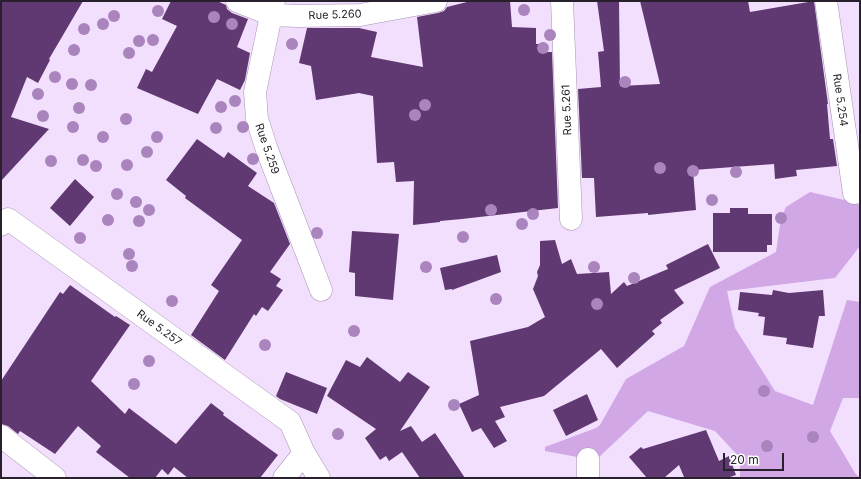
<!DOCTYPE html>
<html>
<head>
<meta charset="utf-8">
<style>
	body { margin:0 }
	#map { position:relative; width:861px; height:479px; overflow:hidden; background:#f2defd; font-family:Inter,sans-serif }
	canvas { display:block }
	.frame { position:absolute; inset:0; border:2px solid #28202c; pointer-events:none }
	.scale { position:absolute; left:723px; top:453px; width:61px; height:18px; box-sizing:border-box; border:2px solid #28202c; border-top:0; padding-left:5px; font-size:12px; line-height:14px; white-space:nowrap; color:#28202c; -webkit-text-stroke:3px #fff; paint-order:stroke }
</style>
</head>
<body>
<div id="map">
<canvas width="861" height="479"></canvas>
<div class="frame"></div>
<div class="scale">20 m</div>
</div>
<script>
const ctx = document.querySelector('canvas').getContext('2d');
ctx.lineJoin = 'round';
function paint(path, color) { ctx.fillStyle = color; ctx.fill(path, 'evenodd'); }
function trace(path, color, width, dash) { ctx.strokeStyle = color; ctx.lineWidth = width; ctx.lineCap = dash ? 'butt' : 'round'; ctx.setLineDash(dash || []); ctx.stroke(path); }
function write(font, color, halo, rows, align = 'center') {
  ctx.font = font + ' Inter,sans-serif'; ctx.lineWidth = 4; ctx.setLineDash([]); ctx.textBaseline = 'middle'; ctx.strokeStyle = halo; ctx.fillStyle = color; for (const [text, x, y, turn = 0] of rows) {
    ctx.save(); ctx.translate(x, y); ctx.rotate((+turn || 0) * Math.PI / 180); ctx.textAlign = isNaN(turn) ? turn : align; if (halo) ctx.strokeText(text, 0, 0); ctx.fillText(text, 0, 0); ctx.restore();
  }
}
paint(new Path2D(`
	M810,192L857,203L860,207V246L835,278L727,291L735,328L775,391L813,405L847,300L860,302V398H843L830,431L855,473L860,478H738L740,477V458L715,431L648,411L598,458L588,459L545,451V447L596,428L600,425L626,379L684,346L710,287L776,252L781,218L786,207Z`), '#d1a7e6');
paint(new Path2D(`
	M1,1H83L49,59L50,60L38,83L27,77L11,117L49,129L1,181Z
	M171,1H217L226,5L227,9L232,13L248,19L237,47L250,53L245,80L240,90L217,79L198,114L137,88L146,69L152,72L177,26L162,19Z
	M471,1H510L512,27L536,28V44H540V52H552L558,208L462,219L440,221V222L413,225L414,181L396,182L394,162L377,163L373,96L359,93L316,100L311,66L299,63L307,28H359L377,32L371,57L423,67L417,17L438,13L444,11L447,7Z
	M597,1H619L620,86L660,84L640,1H748L750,12L814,1L828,104H827L830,139H833L837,166L796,170L797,176L775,179L774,164L693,170L696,210L648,215V213L596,217L594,178H582L578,89L601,87L598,52L604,51Z
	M197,139L224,158L228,152L257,173L248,186L274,203L290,244L270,272L281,279L276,286L283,290L268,311L262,307L256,316L254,314L225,360L191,335L219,291L211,285L242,240L185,198L186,196L166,180Z
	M75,179L94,197L70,226L50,208Z
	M730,208H748V214H772V245H767V252H713V213H730Z
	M352,231L399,234L393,300L355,296V273L349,272Z
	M555,240L562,264L571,259L577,274L609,272L611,294L624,282L627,286L668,269L666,265L708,244L720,268L674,290L684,303L660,320L662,323L652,331L655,334L617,368L601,349L544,396L500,407L505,417L495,421L507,441L494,448L481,428L472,432L459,404L479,395L470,341L528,327L545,317L533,289L538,276L537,272L540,265V241Z
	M497,255L501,272L452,290V289L445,290L440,268Z
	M70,285L115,317L116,316L130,325L91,381L125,414L129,408L176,444L211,403L224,413L223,415L278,455L260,478H188L174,467L168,475L162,469L155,478H130L96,452L101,446L78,426L55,454L20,431L18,434L8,426L1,424V381L60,292L63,294Z
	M773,290L789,293L823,290L825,316H819L813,348L786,344L787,338L763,335L765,317L758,316L759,313L738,310L740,292L772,295Z
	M367,357L400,382L408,372L430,387L400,431L411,426L422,442L435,433L465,478H420L402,452L389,461L386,456L380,460L365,438L376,429L327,396L346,360L360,367Z
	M286,372L327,388L317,414L280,399L276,396Z
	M587,394L598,420L566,436L553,410Z
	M706,430L719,461L729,456L736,475L727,478H681L684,477L679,465L664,478H647L629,457L641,447L643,449Z`), '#603972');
const street = new Path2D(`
	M237,1L272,15L297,16L360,15L436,1
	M274,1L255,92L257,119L267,150L321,290
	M562,1L571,219
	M826,1L854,193L860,192
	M1,225L8,219L290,422L304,453
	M1,436L55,478
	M588,459V478
	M284,478L304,453L319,478`);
trace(street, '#a794b1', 23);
trace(street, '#fff', 22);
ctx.fillStyle = '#aa84bc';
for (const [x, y] of [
	[524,10],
	[158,11],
	[114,16],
	[214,17],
	[103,24],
	[232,24],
	[84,29],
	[550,35],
	[153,40],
	[139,41],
	[292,44],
	[543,48],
	[74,50],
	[129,53],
	[55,77],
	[625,82],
	[72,84],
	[91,85],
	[38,94],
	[235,101],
	[425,105],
	[221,107],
	[79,108],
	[415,115],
	[43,116],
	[126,119],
	[73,127],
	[243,127],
	[216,128],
	[103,137],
	[157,137],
	[147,152],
	[253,159],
	[83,160],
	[51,161],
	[127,165],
	[96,166],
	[660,168],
	[693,171],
	[736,172],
	[117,194],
	[712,200],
	[136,202],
	[149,210],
	[491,210],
	[533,214],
	[781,218],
	[108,220],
	[139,221],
	[522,224],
	[317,233],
	[463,237],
	[80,238],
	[129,254],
	[132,266],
	[426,267],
	[594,267],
	[634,278],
	[496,299],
	[172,301],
	[597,304],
	[354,331],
	[265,345],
	[149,361],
	[134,384],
	[764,391],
	[454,405],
	[338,434],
	[813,437],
	[767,446]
]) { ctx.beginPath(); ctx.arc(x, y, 6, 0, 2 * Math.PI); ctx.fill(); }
write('11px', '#28202c', '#fff', [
	["Rue 5.260",335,15,-2],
	["Rue 5.254",840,100,82],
	["Rue 5.261",567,110,-92],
	["Rue 5.259",267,149,71],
	["Rue 5.257",159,328,36]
]);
</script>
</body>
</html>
